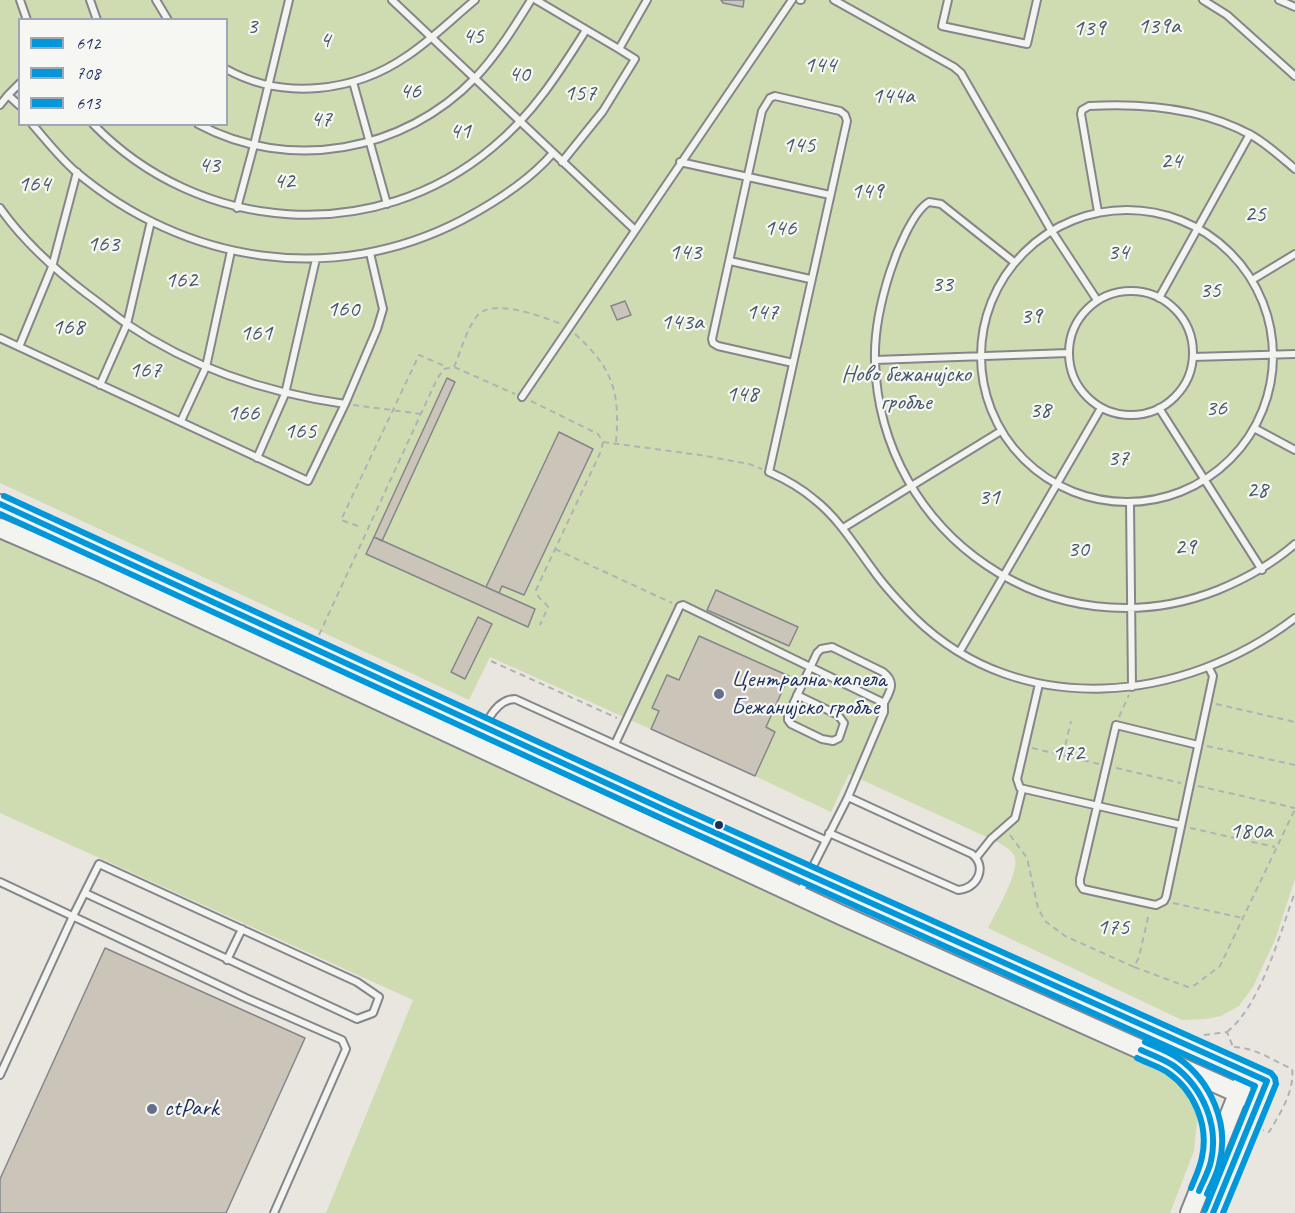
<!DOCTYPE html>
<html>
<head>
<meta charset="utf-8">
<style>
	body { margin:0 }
	#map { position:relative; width:1295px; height:1213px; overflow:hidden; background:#e9e6df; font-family:Caveat,sans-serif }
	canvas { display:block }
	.legend { position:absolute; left:18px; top:18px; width:210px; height:108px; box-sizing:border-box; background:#f6f6f2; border:2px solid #9ea6b7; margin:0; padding:8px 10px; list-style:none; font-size:18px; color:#1b2f5e }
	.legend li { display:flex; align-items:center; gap:12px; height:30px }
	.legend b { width:30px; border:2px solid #9ea6b7 }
</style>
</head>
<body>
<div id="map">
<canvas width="1295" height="1213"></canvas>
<ul class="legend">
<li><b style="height:8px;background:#0098da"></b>612</li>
<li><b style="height:8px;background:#0098da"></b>708</li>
<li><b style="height:8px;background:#0098da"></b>613</li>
</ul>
</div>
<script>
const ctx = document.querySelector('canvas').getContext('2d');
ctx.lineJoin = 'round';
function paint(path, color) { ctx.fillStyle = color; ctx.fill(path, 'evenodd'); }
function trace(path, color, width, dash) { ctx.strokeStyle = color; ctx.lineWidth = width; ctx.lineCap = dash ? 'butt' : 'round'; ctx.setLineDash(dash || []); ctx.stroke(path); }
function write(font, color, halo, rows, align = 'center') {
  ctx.font = font + ' Caveat,sans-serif'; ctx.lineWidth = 4.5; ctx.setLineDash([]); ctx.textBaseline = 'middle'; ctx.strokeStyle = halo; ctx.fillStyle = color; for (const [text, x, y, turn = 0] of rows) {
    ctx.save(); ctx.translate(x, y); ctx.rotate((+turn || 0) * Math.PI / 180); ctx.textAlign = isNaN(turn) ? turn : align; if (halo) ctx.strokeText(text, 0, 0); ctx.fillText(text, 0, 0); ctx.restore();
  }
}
paint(new Path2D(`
	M0,0H1295V879L1275,940L1253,987L1239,1006L1221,1016L1206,1019L1182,1020L988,928C995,913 1022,869 1014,855C1009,847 999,843 991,839L849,774L831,812L755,776L490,657L469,700L0,483ZM20,20H226V124H20Z
	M0,537L799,895L1168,1070L1199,1103L1194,1151L1170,1213H326L413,1000L0,813Z`), '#cfdcb1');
const building = new Path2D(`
	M721,0H744L743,7L723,3Z
	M625,301L631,315L617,320L611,306Z
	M447,378L455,382L382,541L374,537Z
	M559,432L593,449L524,595L502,586L499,593L486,587Z
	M374,537L535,609L528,627L366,554Z
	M716,590L798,627L789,646L707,610Z
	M478,617L492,624L465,679L451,672Z
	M699,636L789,676L766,727L775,732L755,776L651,729L659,711L652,708L667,675L679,680Z
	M105,948L305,1038L226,1213H0V1179Z`);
paint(building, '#cbc4b8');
trace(building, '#84868c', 1.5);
const lane = new Path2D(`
	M20,0L27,20
	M90,0L97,20
	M156,0L168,20
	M392,0L635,230
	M536,0L619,49L647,0
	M800,0H801
	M834,0L954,67L961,73L1051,230L1097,300
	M948,0L942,26L1027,44L1037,0
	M1203,0L1227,15L1295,76
	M1279,0L1295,7
	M226,69C283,101 355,92 407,56C431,40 452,19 475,0
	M353,82L387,204
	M20,83L8,95L20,106
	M0,105L8,95
	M32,124C46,140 59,157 75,171C185,264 333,287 462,220C494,203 529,181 553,153
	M93,124C199,234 375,247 493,147C533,114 559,73 586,30
	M198,124C289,173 404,152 475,78C497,55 514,27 531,0
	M562,162L603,111L635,59L619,49
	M680,162L830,195
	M0,208C24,242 54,269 87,294C101,304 114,315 127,324C192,368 268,393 345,404L377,329L383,309L370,253
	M237,208L254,145L289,0
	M981 356a146 146 0 1 1 292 0a146 146 0 1 1-292 0Z
	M1098,212L1081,114L1082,110L1089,106C1143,103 1202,108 1251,135C1267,144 1281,157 1295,169
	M730,261L810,279
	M1014,262L941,204L929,202C913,211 896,253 890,272C881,300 874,331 875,361C880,536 1054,655 1218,590C1247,578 1271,565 1295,544
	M1252,280L1295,254
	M1069 353a62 62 0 1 1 124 0a62 62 0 1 1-124 0Z
	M1159,298L1250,134
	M0,338L308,481L345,404
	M19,347L52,267L77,172
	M1193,357L1295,354
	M875,360L1068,353
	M793,363L718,346L713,343L712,339L762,111L770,98L775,96L840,111L845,115L847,121L769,472C785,479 801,488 815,500C839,519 855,546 873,570C885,587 900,603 915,618C1021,721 1184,703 1295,618
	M100,385L127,324L151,221
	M522,397L792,0
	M1159,408L1262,570
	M181,421L206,367L231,251
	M1254,428L1295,450
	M257,458L285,394L316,259
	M1130,502L1132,687
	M843,528L1001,431
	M960,651L1101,408
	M1039,684L1017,779L1020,788L1181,825
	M797,695L838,715L844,723L839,738L833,741L822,739L791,724L788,720V715L817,653L821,649L832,647L883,672C896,682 891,690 884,703
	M476,744C484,728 494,699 515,699L825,840
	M615,744L680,606L683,605L884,703V712L848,797
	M1198,745L1116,725L1080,879V884L1083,889L1151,904L1156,905L1164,901L1166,897L1212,681L1213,676L1209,668
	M976,858L991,839L1015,818L1022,790
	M0,882L246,998L342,1040L346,1049L274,1213
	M799,894L848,797L972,854C988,867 977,889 958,890L829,833
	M227,960L242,929
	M0,1075L73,916L99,864L357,982L379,997L373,1013L357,1019L85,893`);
const primary = new Path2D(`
	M0,504L680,817L1267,1081L1213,1213
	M0,528L104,573L841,915L1258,1102
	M1181,1071C1204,1091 1214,1119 1213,1148
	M1190,1213L1243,1082`);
trace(lane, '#84868c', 10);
trace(primary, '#84868c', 22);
trace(new Path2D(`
	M575,334C614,369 620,393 616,443
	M454,367C461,351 466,330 477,316C492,297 543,317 561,324
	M531,401L598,434L603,442L601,451L536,590C537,599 544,600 548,607L540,625
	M353,405L422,414
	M603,442L700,455L749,464L762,469
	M358,526L341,520L419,355L447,367
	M555,549L672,603
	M319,635L437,379L444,369L454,367L515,394
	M491,661L617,718
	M1216,704L1295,722
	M1119,717L1129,695
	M1207,746L1295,765
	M1032,748L1099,764
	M1063,755L1071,721
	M1116,768L1181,783
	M1198,786L1295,808
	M1190,828L1275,847
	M1010,835L1027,858L1038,908L1045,921L1065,936L1134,967L1139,957L1149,913
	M1173,903L1243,918
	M1134,967L1188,987L1195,985L1220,966L1295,809
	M1227,1032C1261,1005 1280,933 1295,892
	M1204,1035L1227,1032L1233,1047
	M1234,1047C1254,1047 1274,1061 1292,1069C1295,1090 1280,1114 1269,1132L1263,1130`), '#b0b2b6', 2, [6, 4.5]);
trace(lane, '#f3f3f0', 6);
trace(primary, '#f3f3f0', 18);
trace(new Path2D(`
	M0,504L680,817L1267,1081L1213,1213
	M1141,1050C1152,1055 1164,1059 1174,1066C1203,1088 1219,1125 1211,1161C1209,1171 1203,1181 1199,1191`), '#0098da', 6);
trace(new Path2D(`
	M0,514L676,825L1255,1086L1205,1210
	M1137,1058C1147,1063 1158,1066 1167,1072C1194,1090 1209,1125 1202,1157C1200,1168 1195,1178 1191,1188`), '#0098da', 6);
trace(new Path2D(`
	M4,496L684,809L1271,1073L1275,1078L1276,1084L1223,1213
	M1145,1042C1156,1047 1168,1051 1178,1058C1211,1081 1230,1125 1219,1164C1217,1175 1211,1184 1207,1194`), '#0098da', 6);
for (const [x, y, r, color] of [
	[719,694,6,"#636f8b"],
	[719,825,5,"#1b2f5e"],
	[152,1109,6,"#636f8b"]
]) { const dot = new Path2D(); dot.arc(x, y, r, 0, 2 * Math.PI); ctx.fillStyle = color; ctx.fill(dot); trace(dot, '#f6f6f2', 2); }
write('24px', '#435869', '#f6f6f2', [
	["3",252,27],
	["139a",1159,27],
	["139",1089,29],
	["45",473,37],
	["4",325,41],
	["144",820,66],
	["40",519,75],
	["46",410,92],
	["157",580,94],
	["144a",893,97],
	["47",321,120],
	["41",460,132],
	["145",799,146],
	["24",1171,162],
	["43",209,166],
	["42",284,182],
	["164",34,185],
	["149",867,192],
	["25",1255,215],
	["146",780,229],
	["163",103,245],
	["143",685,253],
	["34",1118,253],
	["162",181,281],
	["33",942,285],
	["35",1210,291],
	["160",343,310],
	["147",762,313],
	["39",1031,317],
	["143a",682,323],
	["168",68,328],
	["161",256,334],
	["167",145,371],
	["Ново бежанијско",906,375],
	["гробље",906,403],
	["148",742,395],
	["36",1216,409],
	["38",1040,411],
	["166",243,414],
	["165",300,432],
	["37",1118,459],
	["28",1257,491],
	["31",989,498],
	["29",1185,548],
	["30",1078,550],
	["172",1068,754],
	["180a",1251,832],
	["175",1113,928]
]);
write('24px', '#1b2f5e', '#f6f6f2', [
	["Централна капела",731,680],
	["Бежанијско гробље",731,708],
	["ctPark",164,1109]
], 'left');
</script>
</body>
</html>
